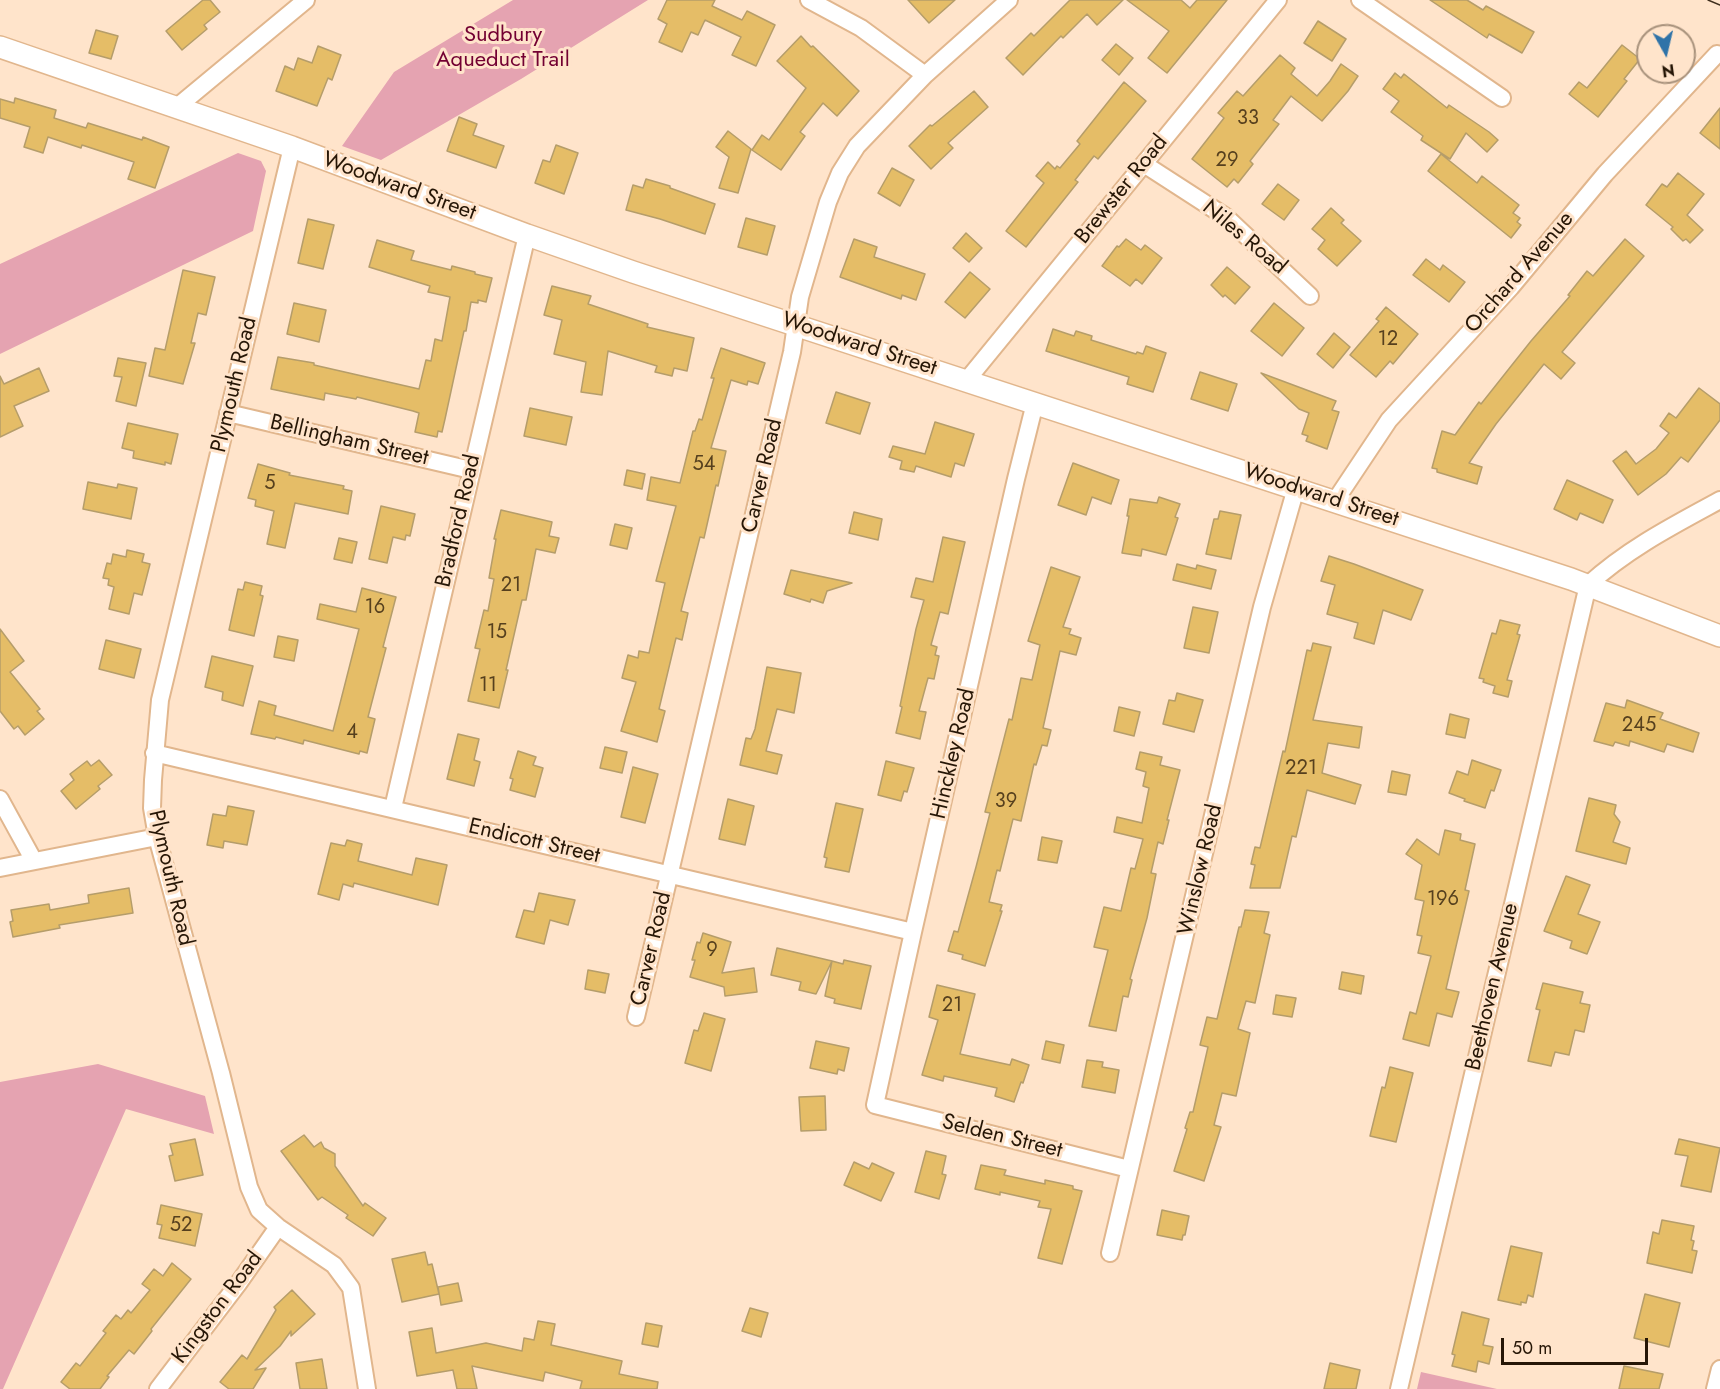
<!DOCTYPE html>
<html>
<head>
<meta charset="utf-8">
<style>
	body { margin:0 }
	#map { position:relative; width:1720px; height:1389px; overflow:hidden; background:#ffe4cb; font-family:Jost,sans-serif }
	canvas { display:block }
	.north { position:absolute; left:1636px; top:24px; width:60px; height:60px; box-sizing:border-box; background:#ffe4cb; border:2px solid #a8927c; border-radius:50%; rotate:172deg; font-size:16px; font-weight:700; line-height:24px; text-align:center; color:#261606 }
	.north::after { content:''; display:block; margin:auto; width:21px; height:27px; background:#2f73a8; clip-path:polygon(50% 0,100% 100%,50% 72%,0 100%) }
	.scale { position:absolute; left:1501px; top:1338px; width:147px; height:27px; box-sizing:border-box; border:3px solid #261606; border-top:0; padding-left:8px; font-size:18px; line-height:21px; white-space:nowrap; color:#261606; -webkit-text-stroke:4px #ffe4cb; paint-order:stroke }
</style>
</head>
<body>
<div id="map">
<canvas width="1720" height="1389"></canvas>
<div class="north">N</div>
<div class="scale">50 m</div>
</div>
<script>
const ctx = document.querySelector('canvas').getContext('2d');
ctx.lineJoin = 'round';
function paint(path, color) { ctx.fillStyle = color; ctx.fill(path, 'evenodd'); }
function trace(path, color, width, dash) { ctx.strokeStyle = color; ctx.lineWidth = width; ctx.lineCap = dash ? 'butt' : 'round'; ctx.setLineDash(dash || []); ctx.stroke(path); }
function write(font, color, halo, rows, align = 'center') {
  ctx.font = font + ' Jost,sans-serif'; ctx.lineWidth = 6; ctx.setLineDash([]); ctx.textBaseline = 'middle'; ctx.strokeStyle = halo; ctx.fillStyle = color; for (const [text, x, y, turn = 0] of rows) {
    ctx.save(); ctx.translate(x, y); ctx.rotate((+turn || 0) * Math.PI / 180); ctx.textAlign = isNaN(turn) ? turn : align; if (halo) ctx.strokeText(text, 0, 0); ctx.fillText(text, 0, 0); ctx.restore();
  }
}
paint(new Path2D(`
	M513,0H648L521,79L381,160L342,146L394,72Z
	M238,153L261,161L266,171L253,231L0,354V264Z
	M98,1064L205,1096L214,1134L126,1109L3,1389H0V1082Z
	M1421,1372L1497,1389H1417Z`), '#e5a3b1');
const building = new Path2D(`
	M203,0H210L220,12L204,25L207,29L182,50L166,31Z
	M667,0H715L712,6L742,20L747,11L775,25L756,66L732,55L741,37L705,20L698,35L691,32L682,52L659,42L667,24L658,19Z
	M908,0H955L929,23Z
	M1070,0H1123L1097,25L1087,14L1063,38L1061,36L1023,75L1006,58L1031,33L1034,36Z
	M1127,0H1181L1190,8L1197,0H1227L1167,73L1148,58L1169,31Z
	M1430,0H1467L1483,10L1486,6L1534,32L1522,53L1489,34L1487,38Z
	M1318,21L1346,39L1332,61L1304,43Z
	M96,30L118,36L111,59L89,53Z
	M801,36L811,47L813,46L859,91L837,116L823,103L800,132L805,136L781,170L752,150L762,135L769,140L806,88L777,61Z
	M1116,44L1133,58L1119,75L1102,60Z
	M1622,45L1640,59L1624,79L1627,81L1598,117L1569,94L1579,82L1587,88Z
	M318,46L341,55L332,80L328,78L317,106L276,91L285,66L294,70L298,58L312,63Z
	M1280,55L1295,68L1291,74L1317,96L1330,81L1341,64L1358,76L1348,91L1322,121L1291,96L1273,120L1279,124L1250,161L1253,164L1238,183L1234,179L1227,187L1192,159L1224,118L1218,113L1237,91L1243,96Z
	M1395,73L1401,78L1404,74L1447,108L1449,105L1489,132L1498,140L1487,152L1466,133L1450,159L1421,140L1423,136L1391,112L1399,101L1383,89Z
	M1124,82L1146,101L1098,159L1094,156L1075,180L1078,182L1026,247L1006,231L1044,183L1036,176L1048,162L1055,169L1057,166L1060,168L1080,144L1077,141Z
	M974,91L988,107L948,143L953,148L931,169L909,146L930,125L932,126Z
	M15,98L56,110L54,118L86,128L88,123L142,140L143,137L169,147L155,188L128,179L134,162L82,145L81,148L48,137L43,153L24,147L30,127L0,118V99L14,103Z
	M1720,108V149L1700,133Z
	M459,117L477,124L473,135L504,146L496,168L447,151Z
	M728,131L751,149L738,193L719,188L729,157L716,147Z
	M556,145L578,153L564,194L535,183L543,160L550,162Z
	M1441,154L1477,183L1482,176L1519,205L1513,213L1520,218L1517,222L1521,225L1511,238L1428,171Z
	M892,168L914,180L900,206L878,193Z
	M1678,173L1704,194L1687,215L1703,230L1690,243L1686,239L1683,241L1671,229L1673,227L1646,205L1662,184L1667,187Z
	M646,179L670,186V188L715,204L705,234L660,219L626,210L633,185L643,188Z
	M1278,184L1299,200L1284,220L1262,204Z
	M1331,208L1344,220L1341,223L1361,241L1337,266L1318,249L1325,240L1312,229Z
	M746,218L775,226L767,255L738,247Z
	M308,219L334,225L323,269L298,263Z
	M966,233L982,248L969,262L953,248Z
	M854,239L877,247L874,257L925,274L916,300L902,295L901,299L840,277Z
	M1126,239L1141,250L1145,245L1162,258L1142,284L1136,279L1130,286L1102,266L1117,246L1119,247Z
	M1625,239L1644,256L1562,352L1575,363L1561,379L1544,364L1496,424L1469,463L1482,467L1477,484L1437,472V469L1432,468L1442,431L1455,435L1479,402L1481,404L1531,341L1570,296L1568,295L1587,271L1593,276Z
	M377,240L414,251L411,260L451,270L452,266L475,272V274L492,278L486,302L478,300V303L471,302L466,331H464L445,419L442,432L438,431L437,437L415,432L419,413L413,411L357,397L356,399L325,393L324,400L271,389L278,357L314,363V365L419,389L426,360L431,361L435,339L442,341L450,297L428,292L430,286L369,267Z
	M1426,259L1440,270L1443,265L1465,282L1449,302L1413,275Z
	M1227,267L1250,287L1235,304L1225,295L1223,297L1211,285Z
	M183,270L215,277L206,315L198,313L191,343H195L183,384L149,376L155,348L165,350Z
	M970,272L990,289L965,318L945,302Z
	M552,286L591,296L588,304L648,324L647,327L694,338L687,371L674,368L672,376L655,372L657,366L608,351L602,395L581,392L586,362L554,354L562,320L544,315Z
	M294,303L326,310L319,342L287,334Z
	M1274,303L1304,328L1282,356L1251,331Z
	M1386,307L1418,334L1393,364L1390,361L1376,377L1350,355L1379,321L1376,319Z
	M1053,329L1074,336L1076,331L1092,336L1091,340L1136,354L1137,352L1143,354L1146,346L1166,353L1153,392L1127,384L1129,377L1046,351Z
	M1334,333L1350,347L1333,368L1317,354Z
	M721,348L765,363L758,384L748,381L747,385L731,380L711,448L726,451L718,486L716,485L704,538L700,537L681,611L688,613L682,640L676,638L659,709L665,711L657,742L621,731L636,682L622,678L628,655L638,658L639,651L649,653L665,583L656,581L676,506L647,500L651,477L680,483L693,431H695L699,419L702,420L714,378H711Z
	M118,358L146,363L136,406L116,401L122,377L114,376Z
	M39,368L49,391L14,406L23,426L0,437V376L4,384Z
	M1200,372L1237,384L1228,411L1191,399Z
	M1261,373L1336,401L1332,410L1339,412L1327,449L1306,441L1308,436L1302,434L1309,413L1299,409Z
	M1699,388L1720,404V420L1688,462L1681,457L1666,474L1638,495L1613,461L1626,451L1636,464L1656,449L1669,433L1660,426L1669,413L1676,418Z
	M836,392L870,403L860,434L826,423Z
	M530,408L572,417L566,445L524,436Z
	M935,422L974,434L964,466L955,463L951,477L916,466L914,472L900,469L902,461L889,457L893,446L925,454Z
	M128,423L178,434L171,464L165,462V465L133,458L134,451L122,448Z
	M1073,463L1119,480L1111,504L1092,497L1086,515L1058,505Z
	M258,464L290,473L289,475L344,486L343,489L352,491L348,514L295,503L285,548L267,544L274,511L255,506L256,500L248,498Z
	M627,470L645,474L642,489L624,485Z
	M1567,480L1613,500L1603,523L1580,513L1577,520L1554,509Z
	M88,482L117,488L118,484L137,488L131,519L83,509Z
	M1159,497L1180,504L1175,517L1178,518L1166,555L1142,549L1141,556L1122,553L1129,516H1127L1130,499L1157,503Z
	M381,506L415,514L410,536L406,535L405,540L393,537L387,563L369,559Z
	M501,510L552,522L549,536L559,538L555,553L536,549L526,600H522L506,670H508L499,708L468,701L480,649L475,648L484,610L488,611L494,579L489,578L496,539H494Z
	M1220,511L1241,515L1231,559L1206,554L1214,519H1218Z
	M854,512L882,519L878,540L849,533Z
	M615,524L632,528L627,549L610,545Z
	M943,537L965,542L948,614L940,612L931,645L937,647L935,655L939,656L934,679L928,678L919,711L926,712L920,739L896,733L902,707L900,706L916,629L924,600L911,597L916,578L933,582Z
	M339,538L357,542L352,563L334,559Z
	M127,550L144,554L142,562L150,564L142,595L134,593L129,614L109,609L114,587L108,585L109,579L103,578L107,563L111,564L113,554L126,557Z
	M1329,556L1354,564L1423,590L1411,620L1383,610L1374,644L1354,638L1358,623L1327,614L1335,585L1321,581Z
	M1177,564L1196,569L1197,565L1216,570L1211,589L1173,580Z
	M1051,567L1080,577L1063,627L1071,629L1069,634L1081,638L1076,655L1060,651L1043,728L1051,730L1047,746L1042,745L1036,765L1034,764L1021,821L1013,819L1000,871L997,870L989,902L1002,905L1000,911H1002L985,966L962,959L963,955L948,951L954,931L958,932L976,867L990,813L985,812L1009,719L1012,720L1021,678L1032,680L1040,645L1028,641Z
	M791,570L852,583L827,591L823,603L811,599L810,602L784,594Z
	M245,582L262,586L260,595L263,596L254,636L229,630L238,589L243,590Z
	M362,588L396,597L383,647L386,648L368,717L375,719L367,753L360,751L359,754L304,740L303,744L276,737L275,739L251,734L259,701L276,706L274,715L333,731L359,629L317,619L320,604L356,612Z
	M1193,607L1218,612L1209,653L1184,648Z
	M1500,620L1520,625L1517,634L1520,635L1507,680L1512,681L1508,697L1493,693L1495,686L1483,682L1484,679L1479,678L1492,633L1496,634Z
	M0,629L24,661L10,672L40,709L37,711L44,719L25,735L18,726L14,729L0,711Z
	M278,636L298,640L294,661L274,657Z
	M106,640L141,649L134,678L99,669Z
	M1313,643L1331,647L1313,720L1362,727L1359,748L1328,743L1322,773L1361,785L1355,804L1307,790L1296,837L1292,836L1280,888H1250L1255,865L1251,864L1255,847L1260,848L1283,751L1285,752L1307,650L1311,651Z
	M212,656L253,666L243,706L222,700L223,692L205,687Z
	M767,667L801,673L794,713L777,709L766,751L782,755L777,774L740,765L746,738L751,739L755,729Z
	M1177,693L1203,700L1194,732L1163,724L1169,700L1175,701Z
	M1627,700L1663,713L1660,719L1699,733L1693,752L1667,744L1664,752L1630,741L1629,746L1615,742L1613,746L1594,741L1606,703L1625,708Z
	M1119,707L1140,712L1134,736L1114,731Z
	M1450,714L1469,719L1465,738L1446,734Z
	M458,734L479,739L474,760L480,762L474,786L447,779Z
	M605,747L627,752L622,773L600,768Z
	M518,751L536,757L533,765L543,768L535,797L510,790L513,779L510,778Z
	M1140,752L1162,757L1160,765L1180,770L1167,820H1169L1163,844L1158,842L1151,873L1156,874L1147,918L1130,979L1132,980L1128,997L1123,996L1116,1031L1089,1026L1108,950L1094,947L1104,907L1121,911L1131,868L1135,869L1143,839L1114,832L1117,817L1142,823L1149,788L1143,786L1146,772L1136,769Z
	M99,760L112,775L98,786L100,789L76,809L61,791L74,780L70,774L87,761L91,766Z
	M1472,760L1501,770L1494,791L1491,790L1485,808L1464,801L1465,799L1449,793L1457,771L1468,775Z
	M886,761L914,768L907,792L904,791L901,801L878,795Z
	M633,767L658,774L645,823L621,817Z
	M1392,771L1410,775L1406,795L1388,792Z
	M1589,798L1616,805L1614,814L1620,822L1613,842L1630,848L1626,864L1576,851Z
	M728,799L754,806L745,845L719,839Z
	M836,803L863,809L849,872L825,867L827,858L824,857Z
	M228,806L254,811L247,845L224,841L223,848L207,845L213,814L226,816Z
	M1445,830L1461,834L1460,840L1475,844L1465,890L1469,891L1446,989L1459,992L1452,1017L1437,1013L1429,1046L1403,1039L1410,1012L1416,1014L1431,956L1418,953L1422,936L1417,935L1424,901L1415,899L1422,865L1406,854L1417,839L1439,855Z
	M1042,837L1062,841L1057,863L1038,860Z
	M347,840L362,844L358,861L412,875L416,858L447,865L438,905L354,883L353,887L343,884L339,900L318,894L331,843L345,846Z
	M1566,876L1590,885L1578,914L1600,922L1587,954L1570,948L1572,941L1544,931Z
	M129,888L133,913L59,925L60,928L13,937L10,922L13,921L11,910L49,904L50,910L89,903L88,895Z
	M539,893L575,900L568,925L550,920L544,944L516,937L524,910L534,912Z
	M1245,910L1269,912L1264,933L1270,935L1255,1003L1246,1001L1238,1029L1250,1033L1236,1096L1222,1093L1214,1125L1221,1127L1204,1181L1174,1171L1187,1129L1185,1128L1190,1112H1193L1208,1047L1200,1045L1207,1017L1217,1019L1239,927H1241Z
	M703,933L731,942L722,973L754,968L757,992L725,996L724,987L690,977L695,960H692L697,942L700,943Z
	M777,948L832,961L816,994L799,990L801,982L771,975Z
	M844,960L871,966L861,1009L834,1003L835,999L825,996L832,961L843,964Z
	M588,970L609,974L605,993L585,989Z
	M1342,972L1364,976L1361,994L1339,989Z
	M1543,983L1583,992L1580,1003L1590,1005L1584,1032L1575,1030L1569,1055L1555,1052L1551,1066L1528,1061L1540,1010L1536,1009Z
	M937,985L975,994L960,1054L1010,1065L1012,1059L1029,1065L1023,1083L1021,1082L1014,1102L995,1096L997,1088L944,1076L943,1081L922,1075L938,1020L929,1017Z
	M1276,995L1296,998L1292,1017L1273,1014Z
	M704,1013L725,1019L711,1071L685,1063L694,1030L698,1031Z
	M816,1041L849,1048L844,1071L838,1069L837,1074L810,1068Z
	M1046,1041L1064,1045L1060,1063L1042,1059Z
	M1087,1060L1103,1062L1102,1067L1119,1070L1115,1093L1082,1087Z
	M1390,1067L1413,1073L1396,1142L1370,1136L1382,1087L1385,1088Z
	M825,1096L826,1130L801,1131L799,1097Z
	M304,1135L314,1147L321,1142L324,1148L335,1154V1166L363,1206L365,1203L386,1218L373,1236L346,1218L348,1215L322,1197L318,1200L281,1151Z
	M195,1139L203,1175L175,1181L169,1156L173,1155L170,1144Z
	M1679,1139L1720,1148L1711,1192L1681,1186L1688,1156L1675,1154Z
	M926,1151L946,1156L942,1174L946,1175L939,1199L915,1192Z
	M854,1162L869,1169L872,1163L894,1173L881,1201L844,1185Z
	M981,1165L1006,1170L1004,1175L1045,1184V1180L1073,1186V1189L1082,1191L1062,1264L1038,1258L1051,1209L1038,1207L1040,1201L1000,1192V1195L975,1189Z
	M161,1205L202,1214L195,1246L159,1238L162,1225L157,1224Z
	M1162,1210L1189,1216L1185,1235H1183L1182,1240L1157,1235Z
	M1662,1220L1694,1226L1691,1240L1694,1241L1692,1250L1697,1251L1692,1273L1647,1263L1653,1232L1659,1234Z
	M1511,1246L1542,1253L1533,1297L1528,1295L1526,1303L1521,1302V1305L1498,1300Z
	M425,1252L428,1265L432,1264L439,1294L402,1302L392,1259Z
	M172,1263L191,1279L151,1329L152,1331L134,1354L129,1350L107,1376L109,1377L100,1389H70L61,1382L76,1363L80,1366L106,1333L103,1331L116,1315L121,1319L128,1310L131,1313L150,1290L142,1284L154,1269L163,1276Z
	M458,1283L462,1301L441,1305L438,1287Z
	M292,1290L315,1314L291,1336V1331L280,1346L255,1370L266,1368L253,1389H229L220,1382L242,1355L247,1359L276,1310L274,1307Z
	M1645,1294L1680,1303L1669,1347L1634,1338Z
	M750,1308L768,1313L761,1337L742,1331Z
	M1462,1312L1489,1319L1483,1345L1493,1347L1489,1364L1478,1361L1476,1372L1452,1366L1455,1355L1452,1354Z
	M538,1321L555,1324L551,1345L622,1361L619,1374L658,1382L657,1389H580L582,1381L545,1372L543,1381L472,1366L477,1389H457L453,1370L417,1376L409,1332L432,1328L436,1353L486,1343L522,1351L524,1338L534,1340Z
	M646,1323L662,1326L658,1347L642,1344Z
	M322,1359L327,1389H300L296,1363Z
	M1330,1363L1360,1370L1356,1389H1324Z
	M1624,1366L1663,1374L1659,1389H1619Z`);
paint(building, '#e5bd67');
trace(building, '#b59d6a', 1.5);
const minor = new Path2D(`
	M809,0L861,28L925,75
	M1360,0L1502,98
	M177,107L306,0
	M292,147L160,700L153,780L152,808L157,837L221,1073L249,1187L259,1210L278,1227L334,1265L351,1288L367,1389
	M1144,164L1226,217L1310,296
	M967,380L1278,0
	M1035,403L1016,479L913,932L875,1105L1129,1169
	M228,413L471,470
	M1335,501L1389,420L1511,287L1605,174L1717,54
	M154,753L913,932
	M0,799L34,861
	M393,808L527,235
	M0,868L157,837
	M636,1017L792,352L800,297L828,202L840,173L857,146L925,75L1009,0
	M1110,1253L1262,607L1296,488
	M158,1389L238,1284L278,1227
	M1399,1389L1588,585C1627,549 1674,525 1720,500
	M1715,1389L1720,1369`);
const tertiary = new Path2D(`
	M0,47L292,147L527,235L633,272L1571,579L1720,636`);
trace(minor, '#e1b68d', 20);
trace(tertiary, '#e1b68d', 24);
trace(minor, '#fff', 16);
trace(tertiary, '#fff', 21);
trace(new Path2D(`
	M1708,0L1720,5`), '#3f2e1d', 1.5);
write('20px', '#56401e', null, [
	["33",1248,119],
	["29",1227,161],
	["12",1388,340],
	["54",704,465],
	["5",270,484],
	["21",511,586],
	["16",375,608],
	["15",497,633],
	["11",488,686],
	["245",1639,726],
	["4",352,733],
	["221",1301,769],
	["39",1006,802],
	["196",1443,900],
	["9",712,951],
	["21",952,1006],
	["52",181,1226]
]);
write('22px', '#730032', '#ffe4cb', [
	["Sudbury",503,36],
	["Aqueduct Trail",503,61]
]);
write('22px', '#261606', '#ffe4cb', [
	["Woodward Street",399,187,20],
	["Brewster Road",1122,190,-51],
	["Niles Road",1244,238,40],
	["Orchard Avenue",1520,273,-49],
	["Woodward Street",859,345,18],
	["Plymouth Road",235,385,-77],
	["Bellingham Street",349,441,13],
	["Carver Road",763,476,-77],
	["Woodward Street",1321,496,18],
	["Bradford Road",459,521,-77],
	["Hinckley Road",954,754,-77],
	["Endicott Street",534,842,13],
	["Winslow Road",1201,870,-77],
	["Plymouth Road",170,878,77],
	["Carver Road",652,949,-77],
	["Beethoven Avenue",1493,987,-77],
	["Selden Street",1002,1137,14],
	["Kingston Road",218,1308,-53]
]);
</script>
</body>
</html>
